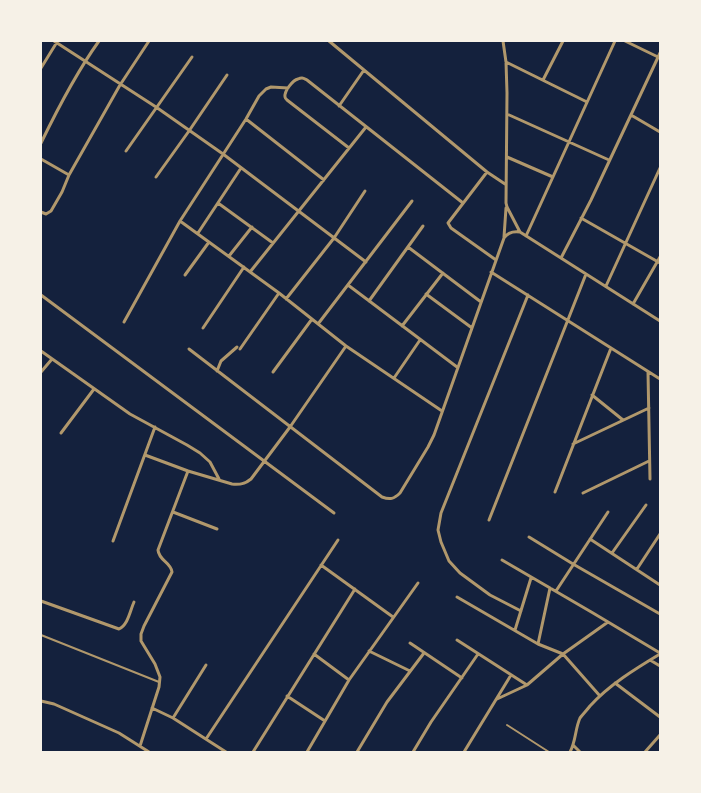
<!DOCTYPE html>
<html>
<head>
<meta charset="utf-8">
<style>
	body { margin:0 }
	#map { position:relative; width:701px; height:793px; overflow:hidden; background:#14213d; font-family:Cabin,sans-serif }
	canvas { display:block }
	.frame { position:absolute; inset:0; border:42px solid #f6f1e7; pointer-events:none }
</style>
</head>
<body>
<div id="map">
<canvas width="701" height="793"></canvas>
<div class="frame"></div>
</div>
<script>
const ctx = document.querySelector('canvas').getContext('2d');
ctx.lineJoin = 'round';
function trace(path, color, width, dash) { ctx.strokeStyle = color; ctx.lineWidth = width; ctx.lineCap = dash ? 'butt' : 'round'; ctx.setLineDash(dash || []); ctx.stroke(path); }
trace(new Path2D(`
	M41,635L159,682
	M507,725L549,752`), '#b1986c', 2);
trace(new Path2D(`
	M54,41L156,107L223,154L366,262
	M329,41L487,172L505,184
	M503,41L506,62L507,93L506,203L507,207L520,232L660,321
	M625,41L658,57
	M506,62L587,102
	M41,68L57,42
	M543,80L563,41
	M339,106L364,70
	M507,114L609,160
	M631,115L660,132
	M246,119L324,180
	M41,143C58,108 76,73 99,41
	M349,148L287,100C286,99 285,98 285,97C284,91 293,80 298,79C302,77 303,78 307,80L463,203
	M126,151L192,57
	M507,157L553,177
	M41,159L69,175
	M487,172L448,223L451,228L496,260
	M156,177L189,131L227,75
	M218,203L273,243
	M41,212L46,214L51,211L62,192L69,175L120,85L149,41
	M581,218L660,263
	M180,221L279,293L346,346L442,411
	M198,233L241,168
	M526,236L615,41
	M504,237L506,208
	M408,247L481,302
	M229,256L252,227
	M561,258L591,200L660,53
	M250,272L366,127
	M491,272L660,379
	M185,275L209,242
	M348,285L457,367
	M606,286L660,168
	M426,294L472,328
	M41,295L334,513
	M286,299L334,238L365,191
	M369,301L423,226
	M633,304L660,257
	M124,322L180,221L246,119L259,96L266,89L271,87L288,88
	M318,324L412,201
	M402,326L443,273
	M203,328L244,267
	M189,349L382,497C390,500 394,499 400,493L428,447L434,435L504,238C508,232 513,231 520,232
	M240,349L279,293
	M41,351L130,414L187,445L200,453L210,462L219,479
	M217,371L221,361L237,347
	M41,372L52,359
	M273,372L312,319
	M648,372L650,479
	M394,378L420,340
	M592,395L623,420
	M61,433L94,389
	M573,444L649,408
	M145,455L188,471L232,484C240,485 245,484 251,479L290,427L346,346
	M555,492L611,348
	M583,493L649,461
	M173,512L217,529
	M489,520L586,274
	M529,537L573,564L660,614
	M590,539L660,585
	M113,541L155,427
	M612,553L646,505
	M502,560L593,613L660,653
	M321,565L393,617
	M637,569L660,534
	M556,591L608,512
	M457,597L538,644L563,654L600,696
	M41,601L119,629C128,625 130,611 134,602
	M521,611L490,595L460,573L449,561L441,542L438,530L441,513L528,295
	M515,630L531,578
	M457,640L527,685
	M410,643L462,678
	M538,644L550,588
	M369,651L410,671
	M314,654L349,680
	M650,660L660,666
	M206,665L173,718L226,752
	M615,683L660,717
	M287,696L325,721
	M497,699L527,685L563,654L608,622
	M41,701L54,704L119,733L149,752
	M152,708L173,718
	M206,739L338,540
	M573,745L580,752
	M140,746L159,687L160,677L155,664L141,641V634L144,626L172,572C171,562 159,561 158,550L188,471
	M253,752L355,589
	M307,752L349,680L418,583
	M357,752L387,702L424,653
	M413,752L431,722L478,654
	M464,752L511,675
	M570,752C576,741 575,729 580,718C583,714 587,710 590,706C609,685 635,669 660,654
	M645,752L660,735`), '#b1986c', 3);
</script>
</body>
</html>
